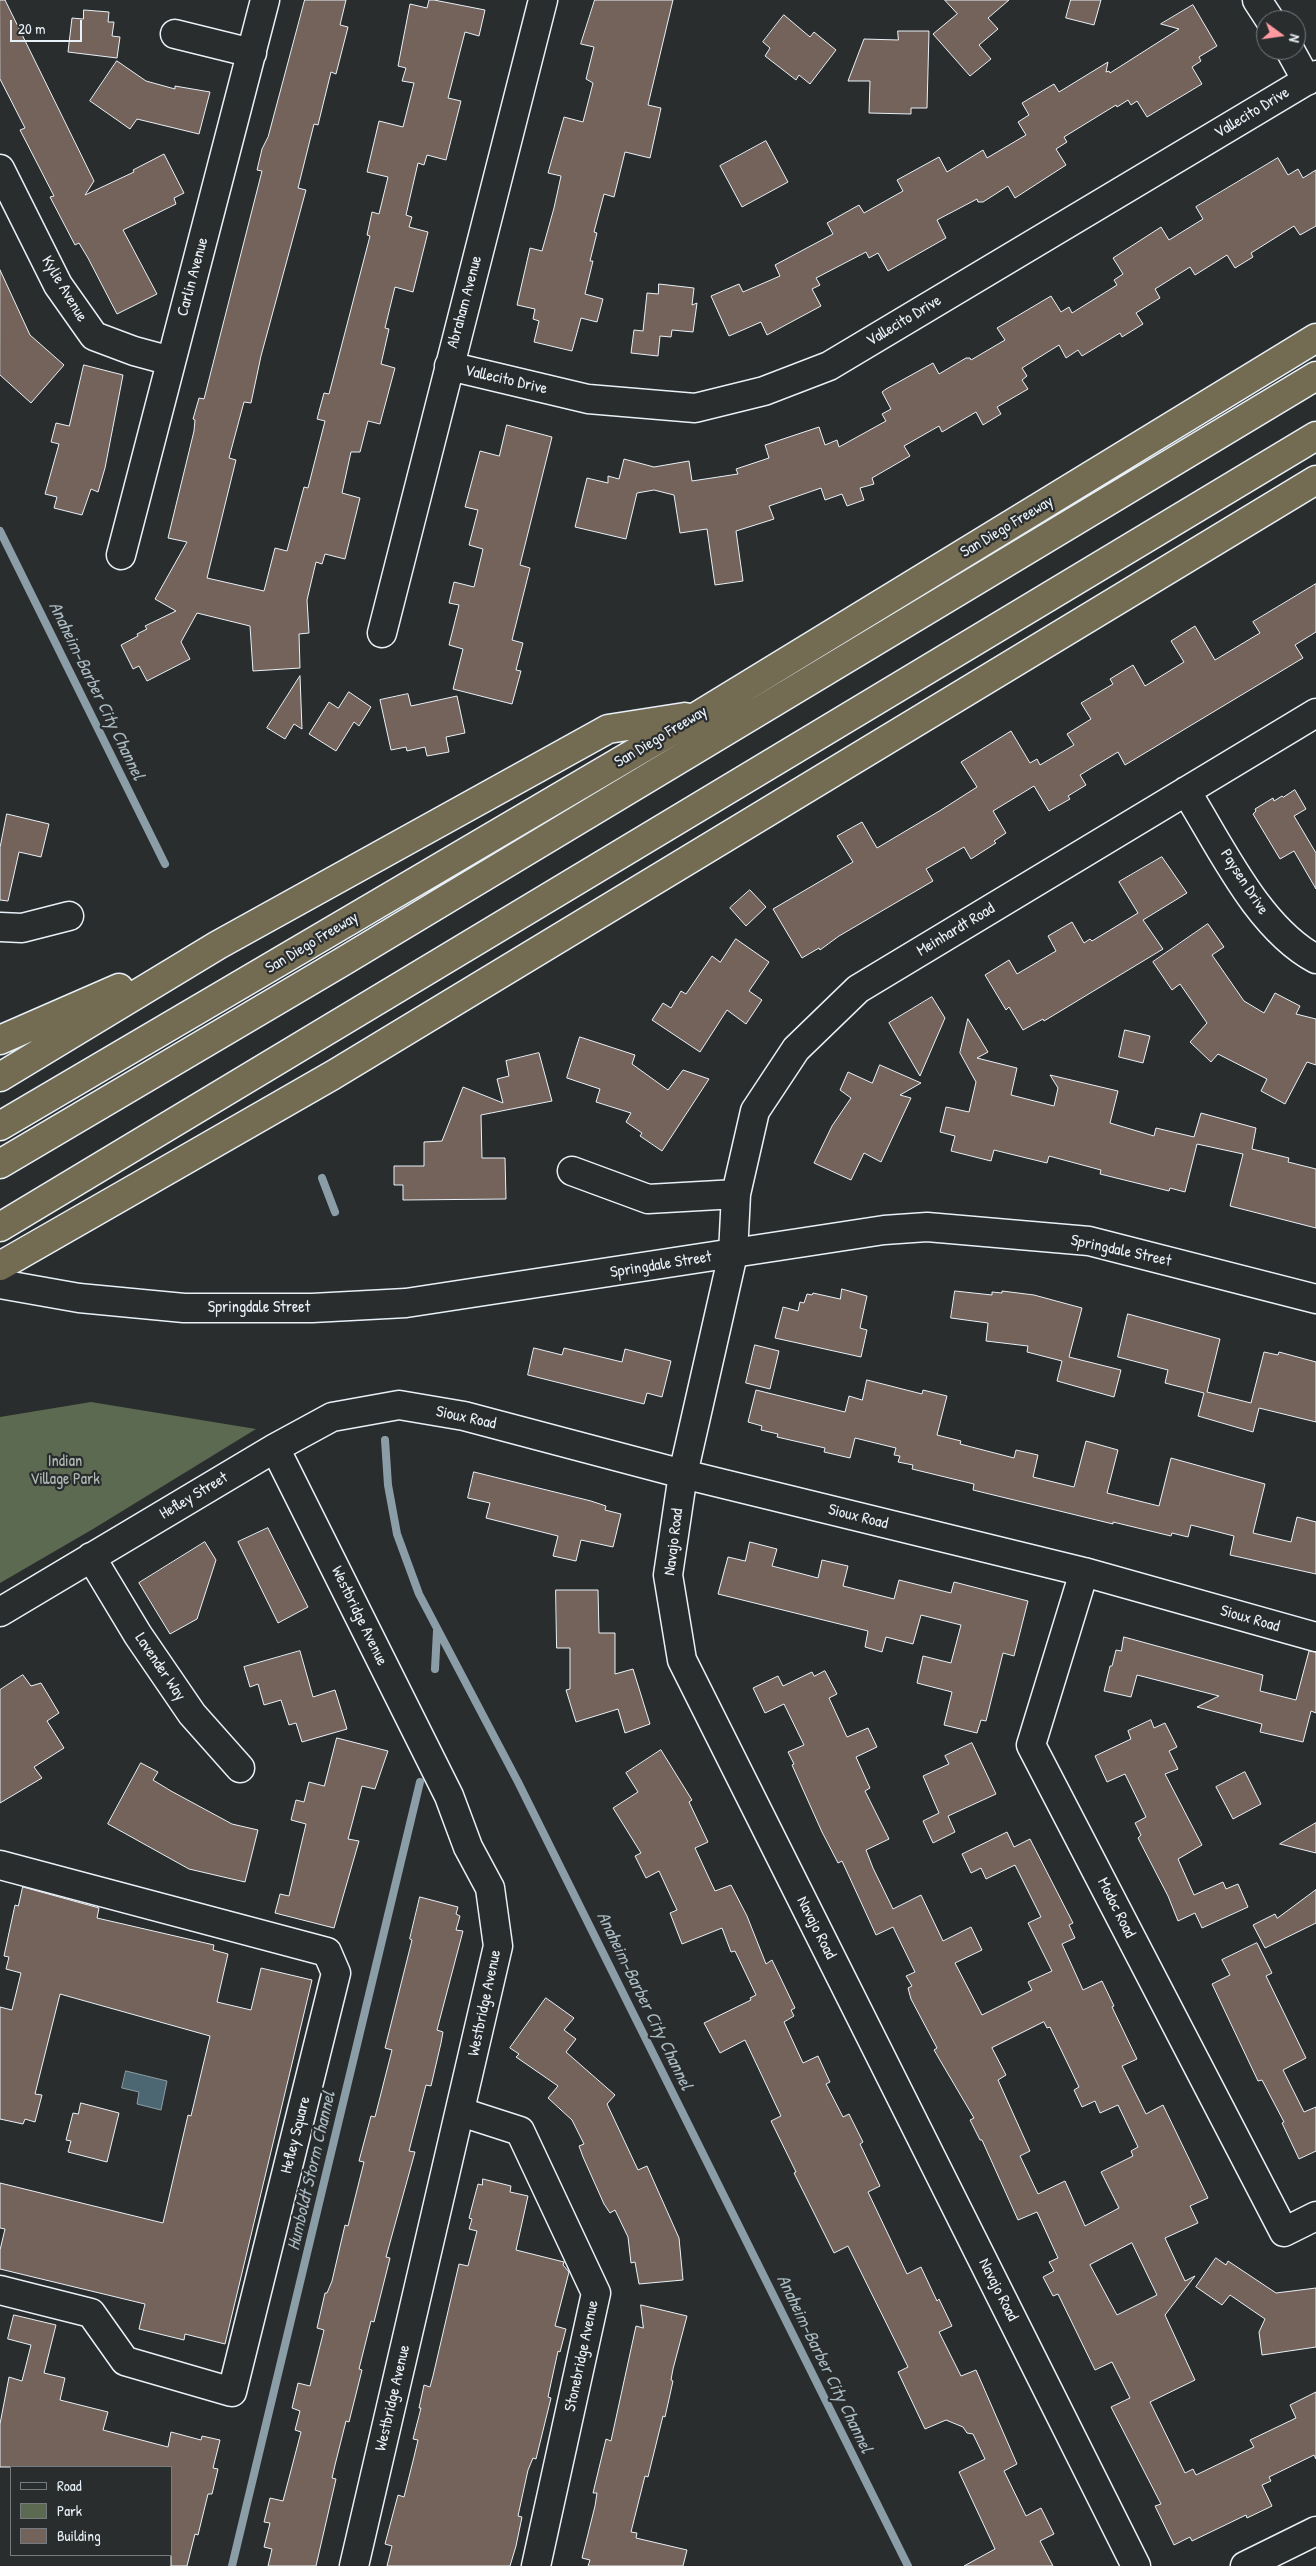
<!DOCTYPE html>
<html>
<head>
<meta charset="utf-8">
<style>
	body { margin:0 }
	#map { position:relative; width:1316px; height:2566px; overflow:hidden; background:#2a2d2e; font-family:"Patrick Hand",sans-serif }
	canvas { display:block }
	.legend { position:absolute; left:10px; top:2466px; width:162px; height:90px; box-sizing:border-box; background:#2a2d2e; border:1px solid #767b7f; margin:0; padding:6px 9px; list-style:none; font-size:15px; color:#e8f1f8 }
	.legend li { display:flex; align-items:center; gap:10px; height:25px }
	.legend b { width:25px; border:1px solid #767b7f }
	.north { position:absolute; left:1256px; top:10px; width:50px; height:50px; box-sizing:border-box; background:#2a2d2e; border:1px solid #767b7f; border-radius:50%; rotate:104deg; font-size:14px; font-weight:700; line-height:20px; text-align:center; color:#e8f1f8 }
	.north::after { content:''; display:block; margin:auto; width:18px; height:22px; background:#ff9aa2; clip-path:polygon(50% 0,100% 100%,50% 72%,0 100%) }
	.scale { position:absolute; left:10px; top:20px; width:72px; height:22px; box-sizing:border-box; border:2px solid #e8f1f8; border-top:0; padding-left:6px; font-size:15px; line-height:18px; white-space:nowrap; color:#e8f1f8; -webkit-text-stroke:4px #2a2d2e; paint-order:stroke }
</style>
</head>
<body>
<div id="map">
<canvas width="1316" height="2566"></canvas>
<ul class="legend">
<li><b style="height:6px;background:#2a2d2e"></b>Road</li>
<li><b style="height:14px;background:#5c6a51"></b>Park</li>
<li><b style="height:14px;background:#74635b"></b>Building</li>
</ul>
<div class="north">N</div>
<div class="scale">20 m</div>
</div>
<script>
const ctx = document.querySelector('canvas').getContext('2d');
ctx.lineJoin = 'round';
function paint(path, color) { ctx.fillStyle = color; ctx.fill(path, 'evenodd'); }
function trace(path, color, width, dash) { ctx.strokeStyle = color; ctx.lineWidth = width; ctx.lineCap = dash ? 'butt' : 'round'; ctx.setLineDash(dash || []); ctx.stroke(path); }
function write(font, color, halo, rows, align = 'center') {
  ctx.font = font + ' "Patrick Hand",sans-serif'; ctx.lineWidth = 4.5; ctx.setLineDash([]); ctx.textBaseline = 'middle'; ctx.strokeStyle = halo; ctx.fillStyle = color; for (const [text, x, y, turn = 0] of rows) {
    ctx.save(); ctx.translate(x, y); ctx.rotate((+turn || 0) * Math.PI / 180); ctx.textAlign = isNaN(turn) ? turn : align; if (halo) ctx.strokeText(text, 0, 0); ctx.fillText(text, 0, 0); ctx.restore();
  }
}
paint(new Path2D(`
	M91,1402L256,1429L93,1529L0,1583V1417Z`), '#5c6a51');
const water = new Path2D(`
	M126,2071L167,2081L161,2110L137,2104L139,2092L122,2088Z`);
paint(water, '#4d6772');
trace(water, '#8b9ea8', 1);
trace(new Path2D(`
	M0,531L165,864
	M322,1178L335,1212
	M385,1440L388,1485L397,1534L419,1594L518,1782L908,2566
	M435,1669L437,1631
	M232,2566L420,1782`), '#8b9ea8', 8);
const building = new Path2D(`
	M0,0H5L94,181L85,195L134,172L133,170L164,154L184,193L174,198L176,204L123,230L157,294L117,314L88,258L79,243L75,245L50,197L54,196L20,130L25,128L0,79Z
	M305,0H346L340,25L348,27L336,74L331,72L318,125L314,124L298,188L306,190L261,356L251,403L244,402L229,458L236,460L207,578L264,591L275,548L287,551L304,487L308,488L325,421L317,419L324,393L329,394L370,236L367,235L372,212L379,214L388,177L367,172L379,121L403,127L414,83L402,81L406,68L398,66L410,4L427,8L429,0H434L485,10L479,36L465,32L448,98L461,101L446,160L427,155L424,165L418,163L406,215L412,217L409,227L428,232L413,292L395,287L385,328L389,329L381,364L395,368L380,424L368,421L360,452H351L342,493L360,498L345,559L325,554L322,564L316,562L307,600L309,633L299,634L300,668L253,671L250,626L197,613L181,642L190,659L147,681L139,666L133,669L121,645L138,636L137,634L147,629L145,626L176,611L155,599L187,542L168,538L194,431L195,420L193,419L199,398L204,399L262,171L257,170L262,149L268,137Z
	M595,0H673L648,105L661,108L650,158L625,152L614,197L604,194L594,232L597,233L590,261H593L585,294L603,299L597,322L581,318L572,351L534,342L539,321L533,319L535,309L517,305L530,248L542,251L554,208L561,176L548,173L564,117L583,122L593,83L586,79L594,47L581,44Z
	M945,0H1009L988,18L998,29L979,45L991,59L970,76L933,34L957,14Z
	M1071,0H1101L1094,25L1066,18Z
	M1193,5L1217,46L1199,57L1201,61L1192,67L1202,84L1147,117L1137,101L1131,105L1128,100L1117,107L1116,105L1064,137L1067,142L1056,149L1066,165L1015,198L1008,186L983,202H978L977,199L937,220L946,238L888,271L878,253L869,258L866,252L816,278L820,285L812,289L821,306L767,335L761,322L729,336L711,296L739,284L743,292L780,276L775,265L833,234L827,223L859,205L864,213L903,191L897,180L939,157L947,172L983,150L987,158L1026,135L1018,122L1029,115L1022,103L1054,84L1059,92L1108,62L1106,72L1109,71L1110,73L1179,29L1161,24Z
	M84,10L109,12L108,22H114L112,36L120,37L117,58L68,52L72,18L83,19Z
	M784,15L810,37L814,32L836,50L810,84L799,75L796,80L765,56L770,48L763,42Z
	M898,31H929L927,108H911V114L869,113L870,81H848L864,39L898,40Z
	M117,61L146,81L175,89V86L210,92L199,134L137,119L130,129L90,101Z
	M766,141L788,182L742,207L720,166Z
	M1278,158L1288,175L1298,169L1303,178L1316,170V226L1300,235L1294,226L1251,253L1253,257L1235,268L1227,255L1195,275L1190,267L1155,289L1160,298L1136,313L1143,324L1122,337L1120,333L1082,356L1078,350L1066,358L1059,345L1022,368L1027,376L1022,380L1028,389L997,407L1001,414L983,425L976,412L942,432L939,426L904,446L910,456L872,478L874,484L860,488L864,500L847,506L842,494L825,500L821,488L769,506L774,519L736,531L743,581L715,585L707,529L680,533L674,495L654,490L637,493L626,539L575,527L587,478L608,483V476L619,479L624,459L654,467L689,461L692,481L738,474L736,469L769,458L765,445L819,427L825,445L837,440L839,447L886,421L882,414L891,409L882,392L886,389L933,363L939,374L966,358H970L971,360L1005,340L997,328L1051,296L1061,312L1069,307L1072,313L1117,285L1114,280L1123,274L1113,258L1161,227L1169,240L1203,219L1196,207Z
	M0,270L30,335L64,365L31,403L0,375Z
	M659,284L694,288L692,305L697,303L693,332L672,330L671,337L660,336L658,356L631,353L634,330L643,331L647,293L658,294Z
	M84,365L123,375L105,468L98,492L91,489L82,515L54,508L57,497L45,494L59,444L51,442L56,423L69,426Z
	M507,425L552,437L520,565L530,568L512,640L523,643L516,670L521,671L512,704L453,689L463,649L449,645L459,605L449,603L454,582L474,587L483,549L469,545L478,510L465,507L473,477L480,451L499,456Z
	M1316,584V632L1295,645L1303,658L1125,765L1118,752L1080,775L1086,785L1068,796L1070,799L1049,811L1034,786L993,811L1006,833L994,841L996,843L971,859L964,847L926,869L933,881L839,936L820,950L819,948L802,958L773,909L853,862L837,836L862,822L877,848L941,810L977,787L961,762L1011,731L1030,763L1037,759L1040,765L1074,745L1067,734L1091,719L1081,703L1113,684L1110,679L1133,665L1145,686L1184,662L1171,641L1195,626L1215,660L1260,633L1253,622Z
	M300,676L302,729L294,724L285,739L267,728Z
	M349,692L371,707L359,726L354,722L336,751L309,734L329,702L338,708Z
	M408,694L411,706L457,696L465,733L446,737L449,752L427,756L425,747L407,751L406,747L391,750L380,700Z
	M1295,790L1306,809L1294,816L1316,853V889L1294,851L1280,859L1253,814L1256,811L1255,809L1273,798L1274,801L1282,796L1283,797Z
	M7,814L49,824L41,857L19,852L8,901L0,900V848Z
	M1162,857L1187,893L1143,920L1163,949L1044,1021L1043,1019L1023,1030L1009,1007L1006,1010L985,975L1009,960L1017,974L1056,951L1048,936L1072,922L1084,943L1090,939L1092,941L1138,913L1119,882Z
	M750,890L766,907L746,926L730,908Z
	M1208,924L1224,947L1212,955L1244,1001L1264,1013L1275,993L1300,1006L1296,1014L1316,1019V1065L1307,1062L1285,1104L1261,1091L1267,1079L1218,1054L1211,1062L1190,1042L1207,1023L1180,984L1172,990L1153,962Z
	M736,939L769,962L749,991L762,1000L746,1024L727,1010L700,1052L652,1020L663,1003L671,1008L681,991L686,994L712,956L720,962Z
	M932,997L945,1018L920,1076L889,1023Z
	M968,1019L988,1052L977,1058L1017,1068L1011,1095L1054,1106L1058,1088L1050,1075L1118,1091L1110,1123L1154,1136L1156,1128L1194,1137L1201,1113L1256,1128L1252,1149L1289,1158L1288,1162L1316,1169V1228L1230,1206L1243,1154L1197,1144L1185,1192L1170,1188L1169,1191L1100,1174L1101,1170L1049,1156L1047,1163L994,1150L991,1161L951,1151L955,1136L940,1132L946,1107L969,1112L976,1082L960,1053Z
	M1125,1030L1150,1036L1143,1063L1119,1057Z
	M580,1037L635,1055L632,1064L668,1090L683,1070L709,1079L662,1151L640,1136L642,1133L626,1122L631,1113L596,1102L600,1089L567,1078Z
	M539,1053L552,1101L481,1115L482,1158H505L506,1199L403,1200V1185H394V1166H424V1142L442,1141L463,1087L503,1103L497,1079L509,1076L506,1061Z
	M880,1065L921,1083L900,1095L911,1098L881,1162L864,1153L851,1180L814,1163L832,1126L851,1098L840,1090L848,1072L872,1083Z
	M842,1289L867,1296L860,1328L867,1330L861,1357L775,1338L783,1307L798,1311L800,1302L804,1303L807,1294L812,1295L813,1293L840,1299Z
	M955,1291L992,1295V1292L1002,1293V1291L1034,1295L1082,1308L1069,1357L1121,1370L1114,1397L1057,1381L1062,1361L1027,1352L1028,1346L986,1341L988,1323L951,1318Z
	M1128,1314L1220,1339L1207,1392L1251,1403L1264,1352L1278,1355L1279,1352L1316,1362V1422L1259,1408L1253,1432L1198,1416L1204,1393L1165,1383L1168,1370L1118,1357Z
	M755,1345L779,1351L770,1389L746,1383Z
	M534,1348L562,1355L564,1348L622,1362L625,1349L671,1361L662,1397L647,1393L644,1404L528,1375Z
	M867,1380L922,1394L923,1390L947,1396L937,1435L961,1441L960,1444L1014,1458L1016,1450L1038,1455L1033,1477L1074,1487L1086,1441L1118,1450L1107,1493L1159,1506L1171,1458L1265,1484L1253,1533L1291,1542L1297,1517L1316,1522V1574L1230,1555L1234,1536L1191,1525L1188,1537L1172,1533L1171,1536L1113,1522V1524L973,1490L974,1484L912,1469L913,1465L898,1462L900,1456L894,1455L896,1448L855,1438L850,1458L824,1452L825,1448L777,1437L778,1434L761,1430L762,1426L748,1422L756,1390L845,1412L849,1396L862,1400Z
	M474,1472L591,1501L606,1506L605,1510L621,1514L613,1547L581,1540L576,1561L553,1556L558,1536L486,1518L490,1503L468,1498Z
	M268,1528L308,1607L278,1623L238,1542Z
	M205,1542L216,1560L197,1619L170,1634L139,1583Z
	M750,1542L777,1549L772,1566L818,1578L822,1560L848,1566L843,1586L894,1599L899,1580L951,1593L954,1582L1028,1601L1014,1656L1003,1653L986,1721L981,1720L977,1733L944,1725L952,1692L917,1683L923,1656L951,1663L961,1625L921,1615L913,1644L886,1637L882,1652L865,1647L868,1631L718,1594L728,1557L745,1561Z
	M556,1590H598L599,1633H615V1674L633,1669L650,1724L625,1733L618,1709L576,1722L566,1690L570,1689V1648H557Z
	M1124,1637L1263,1675L1260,1691L1296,1700L1309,1651L1316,1652V1713L1311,1711L1303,1742L1260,1732L1262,1724L1197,1707L1219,1696L1137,1675L1131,1697L1104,1691L1110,1666H1112L1116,1650L1121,1651Z
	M300,1651L313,1697L335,1690L347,1729L302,1742L296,1723L289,1725L281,1700L264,1705L258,1684L250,1687L244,1667Z
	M825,1671L837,1694L829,1698L847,1737L868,1728L877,1747L856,1757L870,1788L865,1791L889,1839L866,1850L873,1868L893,1909L921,1895L943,1941L971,1927L982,1950L955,1963L982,2015L1032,1990L1028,1982L1052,1971L1028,1923L1041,1917L1015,1865L986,1879L981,1868L971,1873L962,1854L1007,1832L1014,1847L1030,1839L1073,1923L1069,1925L1075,1938L1062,1944L1083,1990L1102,1981L1114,2006L1112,2007L1137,2059L1122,2066L1146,2114L1163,2105L1208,2198L1190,2206L1198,2223L1165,2238L1185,2281L1195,2276L1165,2315L1195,2380L1150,2402L1185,2473L1193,2469L1196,2475L1254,2447L1250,2440L1296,2418L1290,2405L1316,2392V2459L1314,2455L1269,2477L1271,2481L1262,2485L1272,2506L1247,2518L1246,2515L1192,2541L1190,2537L1174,2545L1155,2506L1161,2504L1111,2407L1130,2398L1112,2362L1095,2370L1058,2294L1053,2296L1043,2277L1054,2271L1049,2262L1058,2258L1037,2212L1018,2220L982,2140H980L970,2120L974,2118L934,2050L937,2048L911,1999L908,1988L912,1986L906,1976L915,1972L893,1927L876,1935L842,1861L838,1863L822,1832L792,1765L794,1764L788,1752L804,1745L784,1704L765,1713L753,1688L778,1676L783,1686L812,1672L814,1676ZM1044,2022L1047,2028L1050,2027L1079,2087L1074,2090L1082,2107L1095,2101L1100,2113L1118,2105L1138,2147L1131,2151L1133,2156L1101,2172L1119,2208L1085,2226L1065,2181L1038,2194L1020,2156L1030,2151L998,2080L1006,2075L992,2048ZM1132,2243L1157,2295L1117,2315L1090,2265Z
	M23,1675L31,1686L41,1683L59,1713L47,1721L64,1748L34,1767L42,1778L0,1803V1690Z
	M1151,1720L1154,1728L1165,1723L1177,1747L1169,1751L1178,1769L1165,1774L1202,1845L1178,1859L1194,1895L1223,1882L1226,1889L1238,1884L1248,1907L1202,1928L1195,1913L1178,1921L1168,1896L1138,1838L1141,1835L1135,1823L1146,1817L1125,1774L1107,1782L1095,1756L1131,1739L1128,1731Z
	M337,1738L388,1751L375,1789L362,1786L348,1839L359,1841L334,1928L275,1913L280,1894L289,1896L306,1824L291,1820L296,1800L304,1802L309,1782L324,1786Z
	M972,1743L996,1794L948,1816L955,1832L933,1843L923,1821L939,1813L923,1776L949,1764L945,1756Z
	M661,1750L692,1800L689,1802L708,1842L695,1848L715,1891L731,1885L747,1916L766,1964L772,1960L795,2008L791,2010L794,2016L784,2022L803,2063L818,2056L830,2082L826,2084L843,2117L849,2114L863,2142L860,2144L880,2186L868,2192L907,2274L921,2267L937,2301L939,2299L952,2326L939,2332L961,2376L976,2370L1017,2464L1004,2471L1026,2516L1041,2508L1054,2534L1040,2541L1053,2566H964L995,2549L959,2472L985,2459L973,2434L967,2433L963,2427L946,2420L925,2429L898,2372L908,2367L848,2246L834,2253L794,2173L796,2172L771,2121L781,2116L745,2040L720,2053L704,2023L751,2000L750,1998L756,1995L735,1951L731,1952L722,1928L682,1944L670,1913L677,1910L659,1871L646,1878L635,1856L641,1853L613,1808L638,1792L626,1773Z
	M141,1763L158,1772L153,1780L171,1791L232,1824L258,1830L245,1882L189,1869L108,1824Z
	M1245,1772L1261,1804L1233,1819L1216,1787Z
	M1316,1823V1853L1280,1844Z
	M23,1887L99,1908L97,1918L214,1945L213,1950L228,1954L217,2002L251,2010L261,1968L312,1980L225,2344L185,2334L184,2340L139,2329L145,2304L0,2269V2250L5,2229L0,2228V2183L163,2223L188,2115L191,2116L210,2036L60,1994L35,2094L42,2095L35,2122L25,2119L23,2124L0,2119V2007L12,2010L21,1973L6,1969L9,1957L4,1956L15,1905L18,1906Z
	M1316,1890V1923L1265,1948L1253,1925L1275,1914L1277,1918Z
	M420,1897L458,1907L456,1914L460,1916L456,1930L463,1931L437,2030L443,2032L441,2043L431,2086L426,2085L409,2151L415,2152L386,2257L390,2258L374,2322L371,2321L359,2369L362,2370L349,2422L346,2421L335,2465L332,2478L336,2479L316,2566H268L272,2549L264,2547L270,2523L264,2522L270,2498L283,2501L301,2432L295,2430L300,2411L292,2408L298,2383L310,2386L324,2330L317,2328L325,2293H327L332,2281L345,2225L348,2226L364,2162L359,2161L371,2116L375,2117L392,2050L385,2048L412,1940L410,1939Z
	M1257,1943L1272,1973L1266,1976L1306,2058L1283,2070L1304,2112L1316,2107V2151L1299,2159L1282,2123L1284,2122L1262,2080L1258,2081L1212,1984L1230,1975L1222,1960Z
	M546,1998L574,2018L564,2030L576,2039L566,2052L615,2095L607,2104L638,2170L647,2166L679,2238L683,2280L639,2284L635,2262L631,2263L628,2237L615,2210L610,2213L604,2204L583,2157L579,2146L584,2144L572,2120L548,2098L558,2086L516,2057L519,2054L510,2048Z
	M81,2103L119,2113L107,2162L68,2152L71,2141L66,2140L73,2113L78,2114Z
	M483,2179L511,2186L510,2192L528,2196L516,2250L564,2262L563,2265L569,2272L555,2326L566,2329L560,2352L558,2351L548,2397L551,2398L536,2459L533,2458L528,2470L518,2516L522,2517L516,2546L510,2566H387L392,2546L385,2544L398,2495L404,2497L414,2457L418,2440L413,2439L421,2408H419L424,2385L430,2387L433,2376L459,2264L468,2266L477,2231L469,2229L472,2219L469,2218L478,2184L482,2185Z
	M1216,2258L1226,2265L1228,2261L1276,2293L1316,2288V2347L1262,2355L1259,2332L1265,2319L1230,2295L1222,2305L1196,2287Z
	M641,2305L687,2316L673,2369L671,2380L673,2381L665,2417L663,2416L648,2477L645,2476L631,2532L637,2533L636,2538L687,2550L683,2566H588L590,2560L582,2558L595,2506L597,2493H593L606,2439L611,2441L636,2326L643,2328Z
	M14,2315L56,2325L44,2373L65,2378L60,2400L108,2412L103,2430L168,2447L171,2432L201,2440L202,2436L220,2440L213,2468L218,2469L212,2494H208L198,2535L195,2534L187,2566H171V2467H0V2424L9,2377L22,2381L31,2345L8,2339Z`);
paint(building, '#74635b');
trace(building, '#e8f1f8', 1);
const minor = new Path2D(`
	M1257,0L1270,20
	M175,34L252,53
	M1290,50L1307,81
	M0,169L58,285L94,336L134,351L171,361
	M449,366L588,399L695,408L764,391L829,366L1316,75
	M121,555L265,0
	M382,633L543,0
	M1186,791C1221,847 1258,928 1316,959
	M0,927L22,928L69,916
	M572,1171L648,1199L736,1194
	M275,1448L449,1796L468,1847L490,1888L498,1946L354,2566
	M91,1557L138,1635L192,1714L240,1768
	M1084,1572L1031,1745L1284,2232L1316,2216
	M0,1612L275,1448L332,1417L399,1405L464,1416L683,1474L1084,1572L1316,1637
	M0,1865L327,1952L336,1973L232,2392L125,2361L91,2313L0,2290
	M461,2112L520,2131L596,2293L536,2566
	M1136,2566L682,1660L668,1575L683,1474L733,1254L736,1194L755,1111L796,1049L858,989L1316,713
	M1245,2566L1316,2531`);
const secondary = new Path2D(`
	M0,1284L79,1298L184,1308H312L406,1303L884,1230L927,1227L1089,1241L1316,1299`);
const motorway = new Path2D(`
	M0,1040L119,988
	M0,1077L218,945L608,729L685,717
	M0,1126L699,715L1316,338
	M0,1164L342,962L1316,376
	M0,1227L1316,436
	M0,1266L333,1075L1316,480`);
trace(minor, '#e8f1f8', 31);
trace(secondary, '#e8f1f8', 31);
trace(motorway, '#e8f1f8', 31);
trace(minor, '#2a2d2e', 28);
trace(secondary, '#2a2d2e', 28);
trace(motorway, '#736b52', 28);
write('16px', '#e8f1f8', '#2a2d2e', [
	["Vallecito Drive",1252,113,-31],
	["Carlin Avenue",193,277,-75],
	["Kylie Avenue",64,289,59],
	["Abraham Avenue",465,302,-75],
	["Vallecito Drive",904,321,-31],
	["Vallecito Drive",506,380,13],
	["San Diego Freeway",1007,527,-31],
	["San Diego Freeway",661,737,-31],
	["Paysen Drive",1244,882,57],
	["Meinhardt Road",956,930,-31],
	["San Diego Freeway",312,943,-31],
	["Springdale Street",1121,1251,12],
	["Springdale Street",661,1265,-9],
	["Springdale Street",259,1308],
	["Sioux Road",466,1418,12],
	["Hefley Street",194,1496,-31],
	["Sioux Road",858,1517,14],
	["Navajo Road",674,1542,-83],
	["Westbridge Avenue",359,1616,64],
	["Sioux Road",1250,1619,16],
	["Lavender Way",160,1667,56],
	["Modoc Road",1116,1908,63],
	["Navajo Road",816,1928,63],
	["Westbridge Avenue",485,2003,-78],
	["Hefley Square",296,2135,-76],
	["Navajo Road",998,2290,63],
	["Stonebridge Avenue",582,2356,-78],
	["Westbridge Avenue",393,2398,-77]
]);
write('16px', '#b0bbb5', '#2a2d2e', [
	["Indian",65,1462],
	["Village Park",65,1480]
]);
write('italic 18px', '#aabac2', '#2a2d2e', [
	["Anaheim-Barber City Channel",96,691,64],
	["Anaheim-Barber City Channel",644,2001,64],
	["Humboldt Storm Channel",312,2171,-77],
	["Anaheim-Barber City Channel",824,2364,64]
]);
</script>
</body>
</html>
